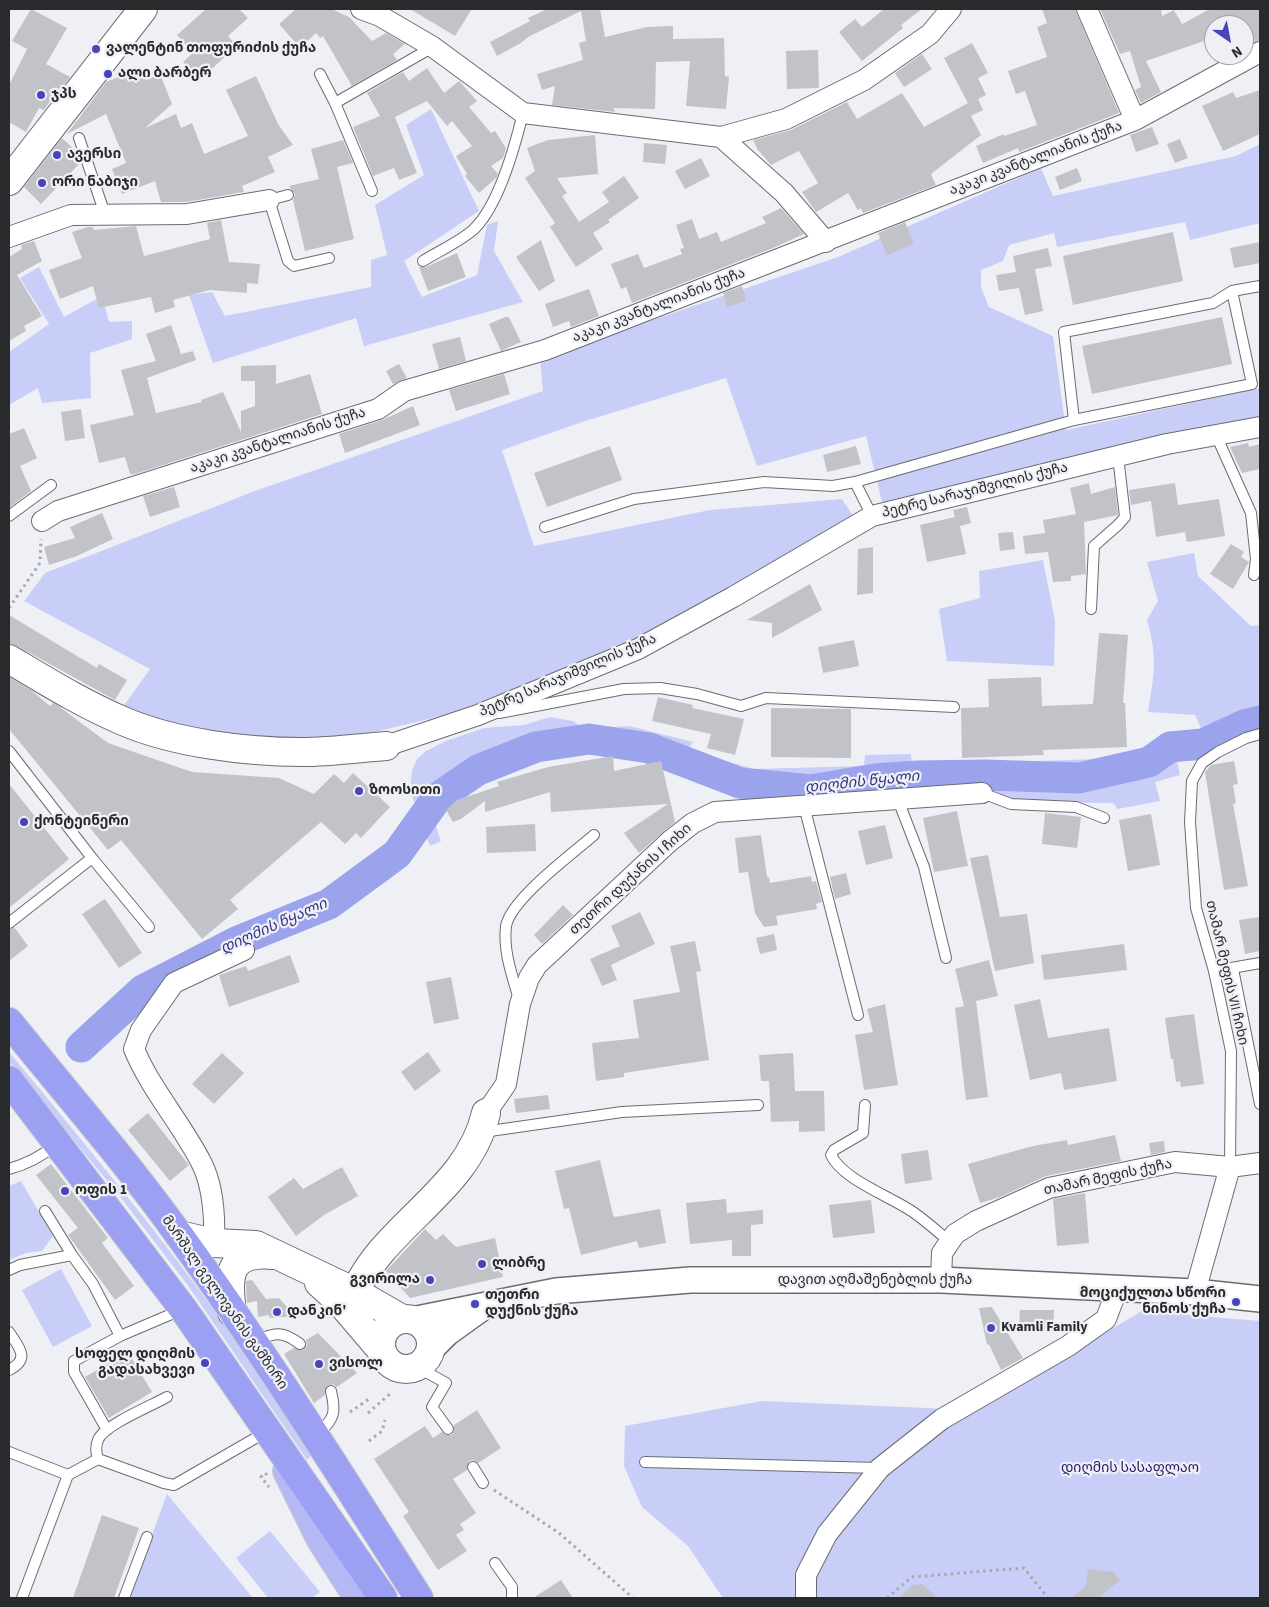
<!DOCTYPE html>
<html>
<head>
<meta charset="utf-8">
<style>
	body { margin:0 }
	#map { position:relative; width:1269px; height:1607px; overflow:hidden; background:#eff0f5; font-family:"Source Sans 3",sans-serif }
	canvas { display:block }
	.frame { position:absolute; inset:0; border:10px solid #292a2b; pointer-events:none }
	.north { position:absolute; left:1204px; top:15px; width:50px; height:50px; box-sizing:border-box; background:#eff0f5; border:1px solid #a0a1a4; border-radius:50%; rotate:147deg; font-size:14px; font-weight:700; line-height:20px; text-align:center; color:#292a2b }
	.north::after { content:''; display:block; margin:auto; width:18px; height:22px; background:#4844ba; clip-path:polygon(50% 0,100% 100%,50% 72%,0 100%) }
</style>
</head>
<body>
<div id="map">
<canvas width="1269" height="1607"></canvas>
<div class="frame"></div>
<div class="north">N</div>
</div>
<script>
const ctx = document.querySelector('canvas').getContext('2d');
ctx.lineJoin = 'round';
function paint(path, color) { ctx.fillStyle = color; ctx.fill(path, 'evenodd'); }
function trace(path, color, width, dash) { ctx.strokeStyle = color; ctx.lineWidth = width; ctx.lineCap = dash ? 'butt' : 'round'; ctx.setLineDash(dash || []); ctx.stroke(path); }
function write(font, color, halo, rows, align = 'center') {
  ctx.font = font + ' "Source Sans 3","Noto Sans Georgian",sans-serif'; ctx.lineWidth = 4.5; ctx.setLineDash([]); ctx.textBaseline = 'middle'; ctx.strokeStyle = halo; ctx.fillStyle = color; for (const [text, x, y, turn = 0] of rows) {
    ctx.save(); ctx.translate(x, y); ctx.rotate((+turn || 0) * Math.PI / 180); ctx.textAlign = isNaN(turn) ? turn : align; if (halo) ctx.strokeText(text, 0, 0); ctx.fillText(text, 0, 0); ctx.restore();
  }
}
paint(new Path2D(`
	M431,109L479,211L404,261L422,297L477,275L487,225L498,221L494,251L523,302L364,346L356,318L213,363L189,295L212,292L225,316L371,287V260L387,255L375,205L424,175L406,125Z
	M1260,144V223L1190,240L1185,222L1057,247L1054,233L1009,245L1003,261L981,270V287L989,307L1053,336L1066,430L1260,388V417L882,502L866,436L757,466L726,378L582,422L502,450L534,546L710,510L842,499L853,516L646,637L450,714L362,735L317,738H238L120,711L150,669L24,601L45,573L255,491L543,391L540,358L838,257L1041,168L1053,196L1236,156Z
	M39,267L64,317L102,296L109,322L132,321V339L90,353L91,398L42,403L38,388L9,405V352L49,324L20,278Z
	M1194,553L1198,576L1251,626L1260,625V728L1250,730L1196,756L1177,761L1180,775L1155,782L1160,801L1118,809L1113,803L1015,802L990,789L757,802V794L737,790L643,755L632,757L612,750L506,766L469,787L437,813L435,824L441,841L430,846L410,790L412,771L417,759L426,751L446,741L484,728L524,725L550,717L573,721L585,729L629,726L693,742L688,750L754,769L864,766L865,755L911,754L912,765L1130,758L1201,728L1195,715L1148,712C1154,675 1158,658 1147,620L1158,601L1147,562Z
	M1043,560L1055,621L1054,666L947,661L939,609L980,598L979,571Z
	M9,1052C72,1128 135,1204 194,1283C235,1339 273,1397 311,1456L307,1460L189,1287L118,1194L9,1062Z
	M21,1181L53,1236L42,1251L26,1253L9,1260V1186Z
	M61,1269L92,1326L53,1347L22,1290Z
	M1142,1311L1260,1321V1598H723L688,1546L642,1507L624,1466L625,1426L762,1401L975,1410Z
	M167,1494L253,1598H129Z
	M270,1531L320,1592L312,1598H268L236,1558Z`), '#c8cef7');
trace(new Path2D(`
	M81,1047L143,990L238,941L329,904L397,854L437,798L478,770L536,747L589,739L649,748L740,783L811,790L875,779L918,776L985,775L1079,778L1149,762L1170,747L1203,744L1244,725L1260,721`), '#9aa3ec', 31);
paint(new Path2D(`
	M31,9L67,28L46,64L70,77L62,88L60,87L44,110L39,108L26,132L9,122V85L27,49L12,41Z
	M206,9H239L248,18L228,36L237,46L199,80L183,62L193,53L177,35Z
	M296,9H331L349,17L372,41L386,33L405,44L393,54L397,60L352,86L323,36L320,38L316,33L300,48L279,24Z
	M410,9H472L455,36Z
	M547,9H600L605,37L647,27L673,26V39L724,38L725,76L729,77L726,109L686,106L690,61L656,62L655,109L614,108L615,112L552,105L555,86L542,90L537,74L583,60L579,43L586,41L581,11L528,37L521,43L497,56L490,42L530,21L528,18Z
	M884,9H922L901,25L903,28L862,61L839,32L855,19L862,27Z
	M1042,9H1075L1119,113L1019,152L1018,148L983,163L976,146L1004,134V136L1037,125L1025,91L1016,94L1008,71L1047,57L1037,27L1047,23Z
	M1100,9H1161L1162,16L1174,10L1182,24L1210,9H1260V40L1244,47V25H1214V59L1204,41L1146,61L1161,92L1141,103L1135,90L1141,87L1130,51L1120,54Z
	M972,43L988,73L978,78L986,95L978,99L983,110L971,116L981,135L931,174L936,185L863,213L861,208L858,210L848,193L816,212L802,192L818,183L799,151L771,165L758,150L753,140L791,130L847,102L857,119L902,93L924,127L968,103L944,58Z
	M818,50L819,88L787,89L786,51Z
	M922,54L932,69L904,87L895,73Z
	M141,68L146,80L160,74L172,104L145,128L176,114L181,128L192,123L204,154L248,136L226,90L256,76L278,124L293,145L268,157L275,172L242,186L244,192L186,202H161L155,181L122,194L112,169L126,163L106,114L67,134L106,82Z
	M427,68L444,93L459,81L461,83L477,101L469,107L491,133L495,131L506,148L503,158L491,166L498,174L496,178L479,193L465,176L467,174L456,156L472,146L452,121L447,126L427,101L395,117L417,173L399,180L394,168L373,176L353,127L380,116L367,93L403,72L409,81Z
	M1260,90V134L1223,151L1202,106L1233,92L1236,98Z
	M1152,127L1159,144L1136,152L1130,135Z
	M595,135L598,174L557,178L567,193L562,196L579,222L609,202L602,192L624,176L639,198L608,220L610,222L593,233L603,249L576,267L550,227L555,223L525,178L535,171L527,148L548,140Z
	M62,138L76,151L80,163L41,204L24,187Z
	M1180,139L1188,158L1175,163L1167,144Z
	M343,140L353,163L337,167L354,239L305,251L293,200L295,194L289,186L319,179L311,149Z
	M644,143L667,145L665,164L643,162Z
	M701,158L710,176L685,189L675,171Z
	M1077,168L1082,181L1060,190L1055,177Z
	M781,208L804,234L773,248L632,303L626,287L621,289L611,264L638,254L644,268L682,254L680,249L684,248L676,225L692,219L699,239L717,232L721,242L766,223L762,217Z
	M221,220L229,262L260,264L258,284L247,283V293L210,290L173,300L175,307L155,313L151,297L99,308L93,286L60,299L49,270L82,258L72,232L88,227H92L94,230L136,226L144,256L210,239L207,223Z
	M905,222L914,244L887,255L878,233Z
	M1173,232L1183,281L1073,305L1063,256Z
	M541,240L555,281L539,291L516,257Z
	M34,241L42,261L17,275L42,316L24,326L26,331L9,341V257L22,249L21,245Z
	M1260,242V263L1234,268L1230,248Z
	M1048,248L1052,266L1035,269L1043,311L1025,315L1019,288L999,291L996,275L1016,272L1013,256Z
	M457,253L466,277L428,291L419,267H426Z
	M742,286L746,301L727,307L723,293Z
	M589,289L599,316L571,327L569,321L553,327L545,304Z
	M505,317H509L521,342L501,351L489,324Z
	M1222,317L1232,364L1092,394L1082,346Z
	M171,325L181,354L193,351L196,360L147,378L156,413L202,402L201,400L223,392L241,432V411L255,406V381H241V366L276,365V384L310,374L322,414L135,474H130L125,457L99,463L90,425L134,415L121,370L156,361L146,334Z
	M460,337L466,361L439,369L432,344Z
	M399,364L407,378L393,384L386,371Z
	M504,374L510,394L456,411L449,390Z
	M413,406L420,425L345,453L339,434L382,420Z
	M81,409L85,438L65,441L61,412Z
	M24,428L37,458L20,466L31,491L9,508V434Z
	M1248,443L1249,447L1260,444V469L1242,473L1230,447Z
	M610,446L622,480L547,507L534,473Z
	M856,446L861,464L827,472L823,455Z
	M1089,483L1091,494L1115,487L1118,515L1084,522L1086,574L1071,576V581L1053,582L1048,552L1025,554L1023,536L1045,533L1043,520L1076,514L1070,488Z
	M1175,483L1178,505L1219,499L1225,536L1187,542L1185,532L1156,537L1151,501L1131,505L1129,490Z
	M174,487L180,507L150,517L143,496Z
	M967,507L971,523L960,526L966,554L927,562L920,525L955,517L953,510Z
	M102,513L113,539L77,556L49,565L44,547L75,538L70,527Z
	M1013,532L1015,549L1000,551L998,533Z
	M1231,544L1244,552L1241,557L1249,562L1233,589L1210,574Z
	M873,547V593L857,595L858,549Z
	M810,584L822,610L772,638V623L747,620Z
	M9,615L97,668L99,664L127,680L115,700L17,646L9,643Z
	M1099,633L1128,635L1123,703H1125L1127,747L1043,750L1044,755L962,758L961,708L989,707L988,679L1041,677L1042,706L1093,704Z
	M854,640L859,666L823,673L818,647Z
	M9,677L32,691L50,706L53,703L57,705L108,743L192,772L279,778L314,794L334,774L344,783L353,773L390,807L361,838L356,833L345,844L321,822L230,900L238,909L202,939L121,840L108,850L9,729Z
	M658,697L693,705L692,708L744,719L735,755L707,748L711,734L652,721Z
	M771,708L851,709V758L771,757Z
	M613,756L614,771L661,761L675,822L639,853L624,833L668,804L551,812L550,792L485,812V801L461,819L453,822L446,810L457,800L499,786L497,782L548,767Z
	M1234,761L1238,784L1233,785L1236,803L1233,804L1248,886L1224,890L1205,772L1211,765Z
	M9,784L69,859L9,908Z
	M957,811L968,866L934,872L923,818Z
	M1045,813L1081,817L1077,848L1042,844Z
	M1151,814L1160,865L1128,871L1119,820Z
	M535,824L536,851L487,853L486,827Z
	M885,825L893,858L866,865L858,831Z
	M761,835L767,877H769L770,883L811,876L812,882L816,881L822,902L816,904L817,909L776,916L778,925L764,927L755,913L748,872L739,873L735,838Z
	M988,855L1000,917L1027,914L1034,963L995,971L970,858Z
	M846,873L851,894L835,899L830,877Z
	M105,899L142,953L119,968L82,914Z
	M563,905L573,915L542,944L534,935Z
	M640,912L655,944L611,965L617,980L602,986L590,959L620,946L611,926Z
	M1260,917V951L1245,954L1239,920Z
	M14,927L28,946L9,961V930Z
	M774,934L777,950L760,954L756,938Z
	M695,941L701,971L696,972L709,1060L624,1073V1077L596,1081L592,1043L639,1038L633,1000L680,992L670,946Z
	M1124,944L1127,970L1044,980L1041,955Z
	M290,955L300,982L229,1007L219,975L246,966L248,971Z
	M989,960L998,996L976,1001L988,1097L966,1100L955,1008L964,1006L955,969Z
	M451,977L459,1019L434,1024L426,982Z
	M1040,999L1048,1038L1109,1028L1117,1081L1064,1090L1061,1073L1030,1080L1014,1005Z
	M885,1004L898,1085L864,1090L855,1035L873,1032L867,1009Z
	M1194,1014L1204,1084L1181,1087L1180,1081L1176,1082L1173,1059H1171L1165,1018Z
	M428,1052L441,1071L415,1091L401,1072Z
	M222,1053L244,1073L214,1104L192,1084Z
	M793,1053L795,1091H824L825,1131L799,1132V1121L771,1122L769,1081H761L759,1055Z
	M548,1095L550,1109L516,1113L514,1099Z
	M148,1113L189,1165L170,1181L128,1130Z
	M1115,1135L1121,1161L1046,1176L1000,1197L980,1203L968,1164L1033,1146L1067,1140L1068,1145Z
	M1164,1141L1165,1152L1151,1155L1149,1143Z
	M928,1150L932,1180L905,1184L901,1154Z
	M600,1160L613,1215L615,1217L660,1209L666,1243L639,1248L637,1241L581,1255L569,1208L564,1209L555,1171Z
	M51,1164L108,1238L102,1243L134,1286L115,1300L68,1235L78,1228L36,1175Z
	M342,1167L358,1196L324,1215L296,1236L268,1197L294,1178L303,1189Z
	M1085,1193L1089,1243L1057,1246L1053,1199Z
	M726,1199L727,1213L763,1210V1224L751,1225V1256H732V1240L690,1244L686,1203Z
	M871,1200L875,1233L833,1238L829,1205Z
	M425,1229L436,1240L443,1234L456,1247L495,1238L503,1277L410,1298L386,1271Z
	M252,1280L266,1299L279,1298L295,1316L270,1318L269,1315L258,1317L257,1301L247,1303L246,1281Z
	M992,1307L1023,1358L1001,1370L989,1344L987,1345L979,1308Z
	M1020,1310H1054L1053,1330L1019,1329Z
	M318,1333L357,1373L337,1387L333,1384L327,1386L325,1395L314,1403L284,1354L294,1348L303,1350L307,1345L306,1340Z
	M128,1352L152,1392L109,1418L85,1377Z
	M477,1410L501,1448L478,1463L473,1460L469,1461L467,1470L453,1479L476,1513L460,1524L464,1530L456,1535L467,1551L438,1570L403,1516L409,1512L374,1459L425,1426L433,1438L442,1432L446,1435H452L454,1431V1425Z
	M102,1515L139,1528L114,1598H73Z
	M1088,1569L1113,1572L1120,1580L1098,1598H1071L1086,1586Z
	M561,1580L573,1598H533Z
	M922,1584L938,1598H899L912,1585Z`), '#c2c3c8');
const service = new Path2D(`
	M320,74L335,103L372,191
	M335,103L433,47
	M79,138L105,214
	M288,195L269,200L288,261L294,266L329,258
	M423,261C439,251 459,242 473,230C499,206 515,146 523,113
	M1074,420L1064,332L1213,303L1232,291
	M1216,435L1251,513L1256,559L1254,575
	M9,516L51,485
	M872,516L855,482L1074,420L1252,384L1232,291L1260,286
	M545,527L634,499L764,482L833,486L855,482
	M1091,609L1094,546L1118,525L1125,517L1118,456
	M499,713L624,689L660,688L697,694L741,706L766,698L954,707
	M9,751L92,858L9,923
	M982,793L1011,804L1076,807L1104,818
	M898,800L924,867L946,958
	M804,806L858,1015
	M92,858L149,927
	M1233,969L1260,1104
	M1214,971L1260,963
	M519,999C512,975 503,951 506,926C511,899 572,854 594,835
	M865,1105L863,1133L834,1150L831,1155C843,1180 890,1196 913,1212C926,1221 938,1232 950,1242
	M483,1132L622,1112L758,1105
	M1230,1167L1231,1051L1214,971L1196,908L1190,822L1192,781L1202,763L1218,752L1246,738L1260,734
	M9,1169C27,1164 42,1156 57,1144
	M45,1211L72,1255
	M9,1270L20,1265L72,1255L93,1284L120,1336
	M9,1332C19,1347 31,1359 9,1370
	M255,1340C275,1333 282,1330 300,1344
	M420,1364L426,1372L446,1383L432,1407L448,1429
	M107,1430L74,1372V1361L120,1336L181,1310
	M317,1436C333,1418 337,1416 331,1391
	M9,1452L68,1475L98,1459L164,1483L174,1485L266,1432
	M98,1459C96,1453 95,1447 98,1440C104,1425 151,1406 167,1397
	M645,1462L879,1468
	M473,1467L483,1483
	M495,1563L512,1587V1598
	M22,1598L68,1475
	M124,1598L147,1537`);
const minor = new Path2D(`
	M361,9L380,16L433,47L523,113L721,137L784,193L826,242
	M1087,9L1135,120
	M721,137L786,119L864,80L930,34L951,9
	M9,237L71,215L187,214L269,200
	M42,521L58,511L378,409L404,391L545,350L1135,120L1260,52
	M386,746L478,715L638,649L733,597L872,516L1167,444L1260,427
	M486,1113L506,1084L520,1004L529,978L537,965L670,841L693,823L715,812L982,793
	M214,1243C215,1219 213,1186 202,1164C182,1124 151,1090 134,1049L141,1030L174,983L244,950
	M941,1280L942,1253L955,1234L976,1221L1049,1188L1175,1162L1230,1167L1260,1163
	M1195,1292L1230,1167
	M806,1598V1575L827,1534L880,1468L942,1419L1068,1346L1106,1319L1118,1287`);
const tertiary = new Path2D(`
	M412,1320L556,1291L690,1280H941L1195,1292L1260,1299
	M429,1351L447,1333L479,1310`);
const secondary = new Path2D(`
	M9,181L143,9
	M9,659C46,681 83,704 123,721C174,743 246,752 302,752C330,752 358,748 386,746
	M179,1235L214,1243L256,1245L355,1292L402,1319
	M319,1283L341,1303L382,1351
	M355,1292C386,1223 468,1191 486,1113
	M232,1312C227,1275 228,1251 273,1255
	M381 1344a25 25 0 1 1 50 0a25 25 0 1 1-50 0Z`);
const primary = new Path2D(`
	M287,1471L321,1540L358,1598`);
const trunk = new Path2D(`
	M9,1022C66,1093 126,1161 179,1235C264,1352 341,1476 419,1598
	M9,1080L184,1310L383,1598`);
trace(service, '#6b6c70', 12);
trace(minor, '#6b6c70', 22);
trace(tertiary, '#6b6c70', 28);
trace(secondary, '#6b6c70', 30);
trace(primary, '#ccc', 30);
trace(trunk, '#ccc', 30);
trace(new Path2D(`
	M9,608L40,563L41,539
	M350,1412L369,1399
	M368,1413L391,1393
	M369,1441L382,1431L385,1420
	M267,1475L265,1473L261,1477L269,1487
	M494,1490L559,1533L633,1598
	M887,1598L912,1577L1024,1568L1048,1598`), '#a7a8ac', 3, [2.5, 4]);
trace(service, '#fff', 10);
trace(minor, '#fff', 20);
trace(tertiary, '#fff', 25);
trace(secondary, '#fff', 28);
trace(primary, '#b4b8f5', 28);
trace(trunk, '#9ba0f2', 28);
for (const [x, y, r, color] of [
	[96,49,5,"#4844ba"],
	[108,74,5,"#4844ba"],
	[41,95,5,"#4844ba"],
	[57,155,5,"#4844ba"],
	[42,183,5,"#4844ba"],
	[359,791,5,"#4844ba"],
	[24,822,5,"#4844ba"],
	[65,1191,5,"#4844ba"],
	[482,1264,5,"#4844ba"],
	[430,1280,5,"#4844ba"],
	[1236,1302,5,"#4844ba"],
	[475,1304,5,"#4844ba"],
	[277,1312,5,"#4844ba"],
	[991,1328,5,"#4844ba"],
	[205,1363,5,"#4844ba"],
	[319,1364,5,"#4844ba"]
]) { const dot = new Path2D(); dot.arc(x, y, r, 0, 2 * Math.PI); ctx.fillStyle = color; ctx.fill(dot); trace(dot, '#eff0f5', 2); }
write('bold 14px', '#292a2b', '#eff0f5', [
	["ვალენტინ თოფურიძის ქუჩა",106,49],
	["ალი ბარბერ",118,74],
	["ჯპს",51,95],
	["ავერსი",67,155],
	["ორი ნაბიჯი",52,183],
	["ზოოსითი",369,791],
	["ქონტეინერი",34,822],
	["ოფის 1",75,1191],
	["ლიბრე",492,1264],
	["გვირილა",420,1280,"right"],
	["მოციქულთა სწორი",1226,1294,"right"],
	["ნინოს ქუჩა",1226,1310,"right"],
	["თეთრი",485,1296],
	["დუქნის ქუჩა",485,1312],
	["დანკინ'",287,1312],
	["Kvamli Family",1001,1328],
	["სოფელ დიღმის",195,1355,"right"],
	["გადასახვევი",195,1371,"right"],
	["ვისოლ",329,1364]
], 'left');
write('14px', '#292a2b', '#eff0f5', [
	["აკაკი კვანტალიანის ქუჩა",1036,159,-21],
	["აკაკი კვანტალიანის ქუჩა",659,306,-21],
	["აკაკი კვანტალიანის ქუჩა",278,441,-18],
	["პეტრე სარაჯიშვილის ქუჩა",975,491,-14],
	["პეტრე სარაჯიშვილის ქუჩა",568,676,-23],
	["თეთრი დუქანის I ჩიხი",631,880,-42],
	["თამარ მეფის VII ჩიხი",1226,973,77],
	["თამარ მეფის ქუჩა",1108,1178,-12],
	["დავით აღმაშენებლის ქუჩა",875,1281],
	["მარშალ გელოვანის გამზირი",224,1303,55]
]);
write('14px', '#231b6e', '#eff0f5', [
	["დიღმის სასაფლაო",1130,1469]
]);
write('italic 15px', '#343387', '#eff0f5', [
	["დიღმის წყალი",862,783,-6],
	["დიღმის წყალი",274,927,-24]
]);
</script>
</body>
</html>
